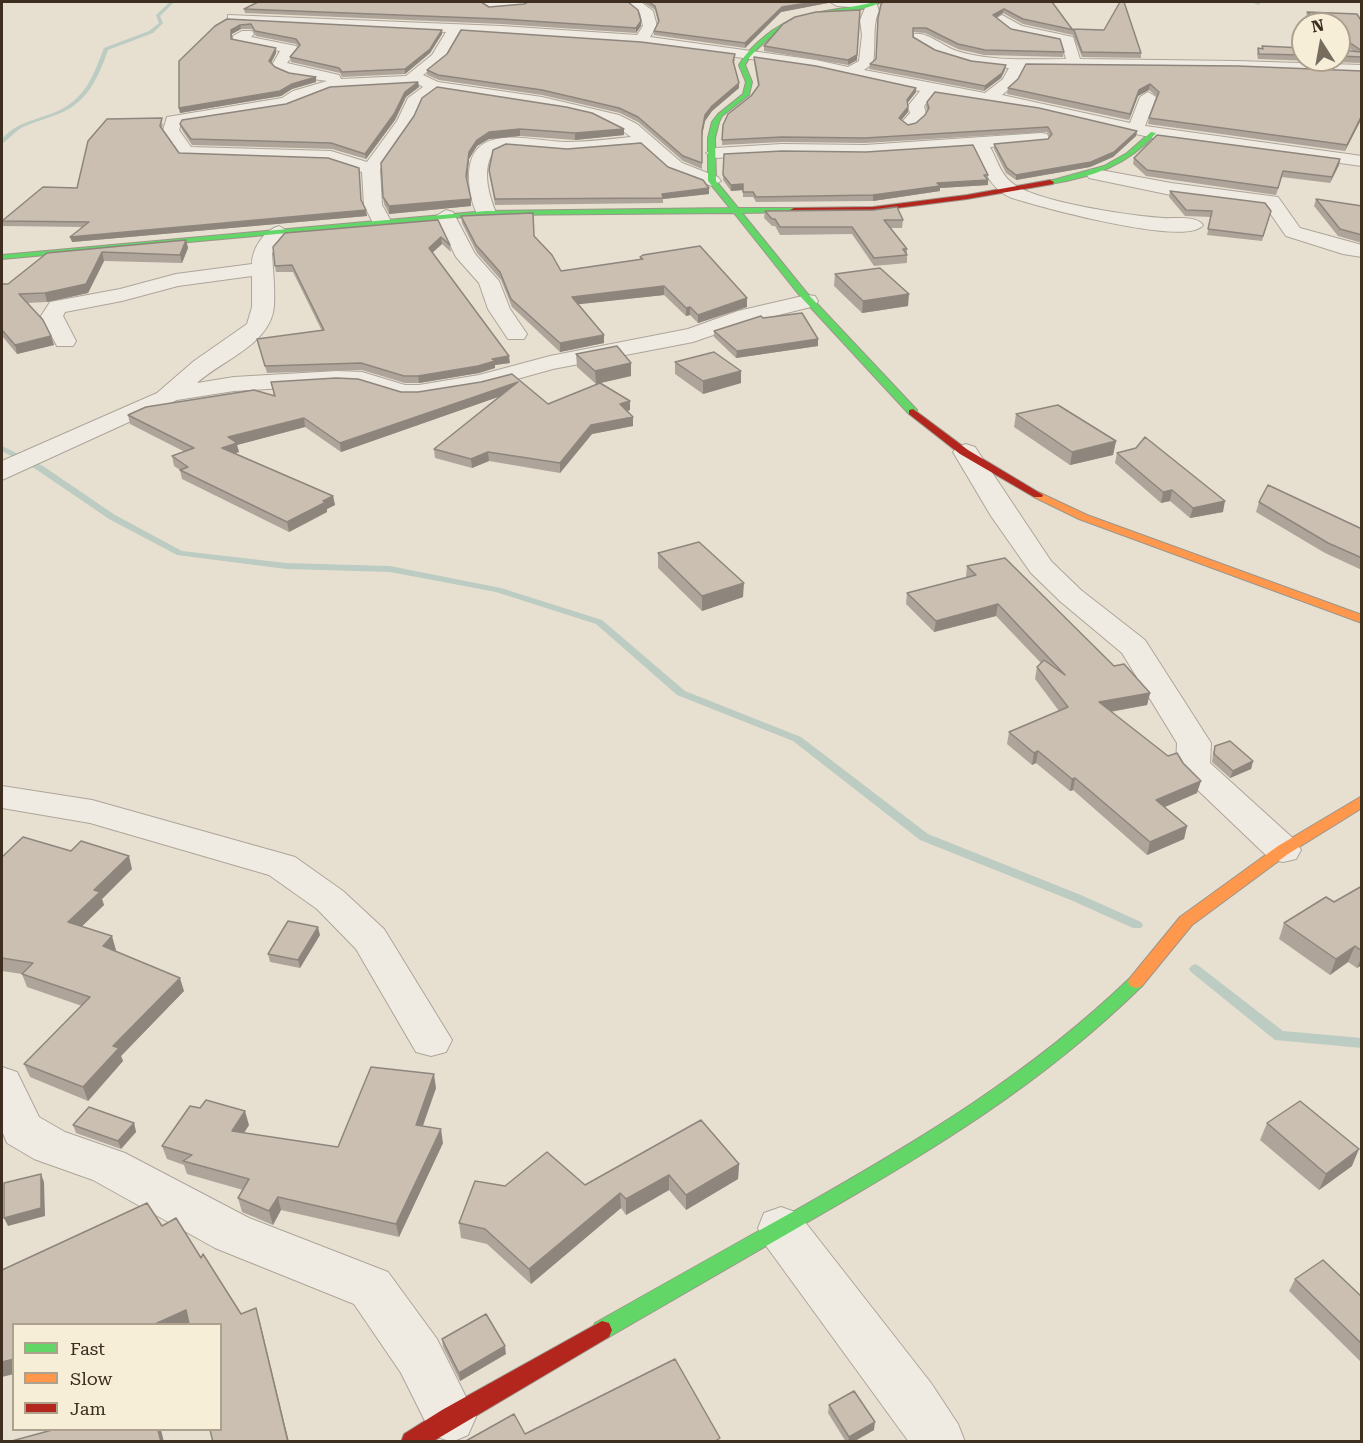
<!DOCTYPE html>
<html>
<head>
<meta charset="utf-8">
<style>
	body { margin:0 }
	#map { position:relative; width:1363px; height:1443px; overflow:hidden; background:#e7e0d1; font-family:"Roboto Serif",serif }
	canvas { display:block }
	.frame { position:absolute; inset:0; border:3px solid #3d2e20; pointer-events:none }
	.legend { position:absolute; left:12px; top:1323px; width:210px; height:108px; box-sizing:border-box; background:#f7eed8; border:2px solid #ada18e; margin:0; padding:8px 10px; list-style:none; font-size:18px; color:#3d2e20 }
	.legend li { display:flex; align-items:center; gap:12px; height:30px }
	.legend b { width:30px; border:2px solid #ada18e }
	.north { position:absolute; left:1291px; top:12px; width:60px; height:60px; box-sizing:border-box; background:#f7eed8; border:2px solid #ada18e; border-radius:50%; rotate:349deg; font-size:16px; font-weight:700; line-height:24px; text-align:center; color:#3d2e20 }
	.north::after { content:''; display:block; margin:auto; width:21px; height:27px; background:#786c5e; clip-path:polygon(50% 0,100% 100%,50% 72%,0 100%) }
</style>
</head>
<body>
<div id="map">
<canvas width="1363" height="1443"></canvas>
<div class="frame"></div>
<ul class="legend">
<li><b style="height:8px;background:#63d668"></b>Fast</li>
<li><b style="height:8px;background:#ff974d"></b>Slow</li>
<li><b style="height:8px;background:#b3261e"></b>Jam</li>
</ul>
<div class="north">N</div>
</div>
<script>
const ctx = document.querySelector('canvas').getContext('2d');
ctx.lineJoin = 'round';
function paint(path, color) { ctx.fillStyle = color; ctx.fill(path, 'evenodd'); }
function trace(path, color, width, dash) { ctx.strokeStyle = color; ctx.lineWidth = width; ctx.lineCap = dash ? 'butt' : 'round'; ctx.setLineDash(dash || []); ctx.stroke(path); }
paint(new Path2D(`
	M170,2H174L160,16L163,23L153,33L108,50C100,74 88,101 63,112C50,118 36,121 23,127C15,131 9,139 2,144V139C20,117 50,120 71,103C89,90 96,68 104,48L149,31L159,23L156,15Z
	M1250,2H1255L1261,4L1259,5Z
	M2,446L43,466L115,515L182,551L286,563L390,566L501,588L602,620L685,691L801,737L928,834L1081,895L1141,922L1143,925L1141,928H1133L1073,901L920,840L793,741L677,695L596,624L496,592L390,572L286,569L177,555L109,519L37,470L2,451Z
	M1195,964L1199,966L1283,1031L1362,1038V1048L1275,1040L1191,972L1189,969L1191,966Z`), '#bcccc2');
const street = new Path2D(`
	M479,2H531L524,6L489,9Z
	M626,2H641L653,11L657,26L650,37L816,60L848,67L859,61L862,35L860,20L865,8L837,6L830,2H876L879,11C872,23 876,47 873,63L864,70L985,93L1003,79L1009,68C975,65 941,61 914,40V34C927,31 944,47 957,51C992,62 1030,59 1066,59L1061,42L1012,32L995,19L1002,15L1022,26L1073,37L1080,59L1237,61L1362,65V75L1237,69L1024,67L1015,84L1002,95L1130,123L1140,97L1148,92L1156,97L1145,126L1362,156V166L1153,138L1039,111L934,94L924,106L926,114C922,121 917,126 909,128L901,123L910,113L908,106L920,91L816,68L641,44L460,32L445,58L423,75L438,82L542,97L619,115L637,124L682,163L718,177L721,181L712,186L670,171L642,146L567,152L506,147L492,154C482,172 489,195 496,213L493,217H479C472,206 469,190 469,178C468,119 532,142 567,142C589,142 610,139 631,137C596,106 486,98 437,91L421,103L413,121L380,169L382,205L391,221L381,227L374,225L364,205L362,172L329,161L186,157L180,156L163,130L167,117L282,98L293,91L327,81C310,78 283,79 272,65L280,51L233,42V36L242,31H252L254,34L251,37L296,46L298,49L287,63L339,75L341,79L406,76L432,55L446,32L233,22L228,21V15L501,26L637,35L643,26L640,13ZM418,84L423,87L408,98L397,121L367,162L331,151L191,147L179,130L181,124L286,107L330,90Z
	M1041,133L1047,134L1049,138L1047,142L990,147C997,159 1000,173 1011,182C1033,202 1132,216 1163,218C1174,219 1196,215 1203,225C1187,248 1038,206 1012,198C989,189 983,167 974,148L865,155L782,154L715,158L706,153L715,148L782,144L865,145Z
	M1095,169L1171,183L1278,197L1300,228L1362,245V257L1343,254L1286,236L1265,206L1171,195L1089,178L1086,174L1089,170Z
	M446,210L453,212L475,254L499,281L510,309L527,334L524,339H508L488,309L479,283L456,257L436,216Z
	M279,226L289,232L272,253C273,270 275,288 274,305C272,344 222,360 197,383L234,377L337,371L362,372L405,385H419L479,375L550,356L688,329L738,311L807,295L815,296L818,301L815,306L754,321L693,342L553,369L481,389L419,399H403L360,386L337,385L234,391L177,400L2,480V461L157,393L194,361L247,324L252,307V276L178,286L122,301L65,312L63,316L76,341L73,346H57L41,316L50,302L120,289L176,274L252,264C252,249 264,230 279,226Z
	M966,444L975,447L1051,561L1081,590L1145,640L1211,743L1210,763L1296,841L1301,850L1296,859L1283,862L1270,859L1181,774L1176,766L1177,743L1122,653L1061,602L1031,573L991,516L953,452L957,447Z
	M2,786L92,800L295,857L343,891L384,929L452,1040L446,1052L431,1056L416,1052L356,949L317,909L269,875L90,823L2,808Z
	M2,1067L17,1072L39,1117L65,1132L125,1153L249,1218L388,1272L437,1339L476,1417L468,1435L452,1442L432,1435L401,1373L354,1304L215,1248L93,1180L34,1159L7,1143L2,1131Z
	M781,1207L798,1213L931,1383L958,1424L965,1442H909L764,1243L758,1228L764,1213Z`);
const fast = new Path2D(`
	M874,2H881C857,15 828,10 803,18C789,23 778,31 767,40C759,47 750,55 745,65L752,82L749,95L722,116L719,122L715,138L716,181L738,208H797L798,210L794,212L742,213L806,292L917,410V414H909L800,296L734,213L486,215L2,259V255L486,211L730,208L708,181V138L712,122L718,114L743,94L746,82L739,65C745,54 754,45 764,37C798,8 833,13 874,2Z
	M1151,132L1156,133C1127,166 1092,177 1050,184L1046,182L1104,166L1127,153Z
	M1136,976L1142,978L1144,982L1142,986C1040,1086 928,1153 806,1223C740,1261 675,1299 609,1337L602,1339L595,1337L592,1330L595,1323C662,1285 729,1247 796,1210C918,1141 1029,1075 1130,978Z`);
const slow = new Path2D(`
	M1038,492L1087,515L1362,615V623L1079,519L1034,497L1033,495Z
	M1362,796V808L1288,854L1192,925L1142,986L1136,988L1130,986L1128,982L1130,978L1180,917L1278,846Z`);
const jam = new Path2D(`
	M1050,180L1054,182L1053,184L967,199L873,211L794,212L790,210L794,208L873,207L967,195Z
	M913,409L968,450L1043,495L1042,497H1034L960,454L909,414V410Z
	M602,1321L609,1323L612,1330L609,1337L432,1442H401L404,1434L442,1410Z`);
trace(street, '#ada599', 2);
trace(fast, '#9c958a', 2);
trace(slow, '#9c958a', 2);
trace(jam, '#9c958a', 2);
paint(street, '#efebe3');
paint(fast, '#63d668');
paint(slow, '#ff974d');
paint(jam, '#b3261e');
paint(new Path2D(`
	M643,2H829L828,3L781,12L745,48L654,35V31L658,22L655,10Z
	M883,2H1052L1072,29L1141,53V58L1082,57L1073,35L1023,24L1003,13L996,17L1011,29L1064,52L1063,57L984,55L958,49L925,33L913,32V37L935,50L1005,70L1001,78L984,91L869,69L870,64L876,59Z
	M489,7L641,26L636,33L501,24L245,13L244,9Z
	M860,10L857,60L848,65L764,51V46Z
	M1307,12L1362,22V63L1258,59L1257,54L1258,48H1262V46L1303,48V60H1339V50L1353,51L1339,41V24H1315L1306,17Z
	M227,19L442,30V34L430,53L405,74L342,77L340,73L291,62L290,57L298,46L296,44L256,36L252,29H241L232,34V39L276,48V53L271,63L275,67L289,73L316,77V82L292,89L281,96L180,113L179,108Z
	M754,57L916,92L907,103L908,112L901,120L908,125L916,123L925,115L927,111L926,107L927,102L1137,131L1136,136L1113,157L1090,167L1016,180L1006,173L994,149V144L1048,139L1050,137L1047,132L865,143L782,142L722,145L723,125L751,96L758,86L754,62Z
	M735,59L734,64L739,88L712,111L705,121L702,135V169L683,161L638,122L620,113L542,95L439,80L427,75V70Z
	M1362,71V118L1345,151L1148,124L1149,118L1157,97L1149,90L1138,96L1129,120L1007,94L1008,88Z
	M418,82L419,87L406,97L395,120L366,159L332,149L192,145L182,130L180,124Z
	M437,87L624,129V135L575,140L520,136L489,139L477,146L469,159L467,180L471,206L389,214L384,204L383,197Z
	M163,123L162,128L179,153L361,201L367,216L72,242L82,227L3,226L2,220L77,188Z
	M724,154L988,175V185L940,188V191L873,201L756,202L753,197H743V190L731,191L723,180Z
	M1134,158L1340,159L1339,165L1330,183L1282,177L1276,195L1146,176L1133,164Z
	M668,167L709,188V194L663,199V203L495,205L489,170Z
	M1170,191L1271,211L1262,241L1207,235L1211,217L1185,216L1169,197Z
	M1316,199L1362,206V243L1338,236L1314,206Z
	M765,211L903,220L902,228H890L907,249V263L874,266L852,234L780,235L775,226H772L764,218Z
	M461,216L534,236L561,271L640,259V257L747,298V307L698,323L690,315L686,316L664,295L578,304L604,335V343L560,352L512,307L501,280L477,253L462,223Z
	M438,220L450,245L451,252L442,244L432,252L510,363L495,365V368L479,373L419,383H405L362,370L267,373L257,339L322,331L293,272H276L275,266Z
	M186,240L188,248L182,263L104,261L88,293L47,302L26,303L51,336L54,345L17,354L2,336V284H8L47,253Z
	M835,274L908,306L862,313L834,286Z
	M763,318L818,346L736,358L714,337V331Z
	M576,354L631,376L596,384L577,367Z
	M675,362L741,371V383L703,394L675,374Z
	M271,382L401,392H418L481,382L548,404L630,401V410L627,411L633,426L592,434L560,473L489,461L472,468L435,458L434,449L498,397L341,452L305,427L237,445L239,452L235,453L333,496L335,505L327,509V512L289,532L182,479L180,470L174,466L172,456L185,452L130,424L128,415L274,396Z
	M1016,414L1116,441L1113,455L1070,465L1014,427Z
	M1117,453L1223,512L1190,518L1170,501L1161,503L1115,463Z
	M1259,502L1362,529V570L1325,553L1256,512Z
	M658,553L743,597L702,611L658,568Z
	M967,566L1114,666L1150,693L1147,705L1111,712L1197,793L1165,807L1187,826L1184,839L1147,855L1073,790L1070,791L1036,763L1032,765L1007,744L1009,732L1059,711L1035,679L1037,667L1041,663L996,616L934,632L906,604L907,593L966,578V577Z
	M1215,746L1253,761L1251,769L1230,778L1212,762L1213,753Z
	M71,851L132,869L102,899L104,905L81,927L116,950L115,951L184,991L121,1056L123,1061L88,1101L30,1077L24,1064L82,1006L27,987L22,974L2,971V857Z
	M1362,886V965L1357,968L1348,962L1330,975L1279,939L1284,923L1334,902Z
	M320,935L300,968L270,962L268,954Z
	M436,1088L423,1126L443,1143L399,1237L281,1210L273,1225L242,1212L238,1198L243,1190L187,1174L184,1165L167,1159L162,1146L249,1125L244,1133L338,1147Z
	M134,1123L136,1132L121,1149L76,1133L73,1125Z
	M1267,1123L1352,1166L1319,1190L1260,1140Z
	M739,1164L738,1179L686,1210L669,1190L626,1215L621,1208L531,1284L487,1244L461,1238L459,1223L505,1186L585,1185Z
	M1295,1279L1362,1297V1363L1289,1291Z
	M442,1339L506,1354L460,1381L443,1347Z
	M829,1405L874,1430L853,1442H846L828,1413Z`), '#afa499');
paint(new Path2D(`
	M814,2H829L828,3L781,12L745,48V43L782,7Z
	M1004,9L1003,13L993,20V15Z
	M641,21V26L636,33V28Z
	M240,25L241,29L232,34L231,43V30Z
	M442,30V34L430,53L405,74V69Z
	M276,48V53L270,65L269,61Z
	M857,55V60L848,65V60Z
	M1006,65L1005,70L1001,78L984,91L985,86Z
	M316,77V82L292,89L281,96L180,113L179,108L292,84Z
	M418,82L419,87L406,97L395,120L366,159L365,154L405,92Z
	M739,83V88L712,111L705,121L702,136V131L705,115L712,106Z
	M1150,84L1149,90L1138,96L1129,120L1130,114L1139,90Z
	M916,88V92L906,105L907,100Z
	M908,107V112L899,123V118Z
	M1362,115V118L1345,151L1347,145Z
	M520,129V136L489,139L477,146L469,159L467,183L466,176L469,152L477,140L489,132Z
	M624,129V135L575,140V133Z
	M1137,131L1136,136L1113,157L1090,167L1016,180V175Z
	M1340,159L1339,165L1330,183L1332,177Z
	M988,180V185L940,188V191L873,201V195L937,183Z
	M743,184V190L731,191V185Z
	M709,188V194L663,199L662,194Z
	M471,199V206L389,214V206Z
	M366,210L367,216L72,242L70,237Z
	M441,237L442,244L430,255L429,248Z
	M186,240L188,248L182,263L180,255Z
	M102,252L104,261L88,293L47,302L45,293Z
	M664,286V295L572,305V297Z
	M909,294L908,306L862,313L863,301Z
	M747,298V307L698,323V315Z
	M690,307V315L686,316V308Z
	M604,335V343L560,352V343Z
	M51,336L54,345L17,354L15,345Z
	M818,339V346L736,358L737,351Z
	M509,356L510,363L495,365V368L479,373L419,383L418,376L492,359Z
	M631,363V376L596,384L595,371Z
	M741,371V383L703,394V381Z
	M518,382V390L341,452L340,443Z
	M630,401V410L621,413L620,404Z
	M633,417V426L592,434L560,473V463L591,425Z
	M304,418L305,427L237,445L239,452L224,457L222,448L228,437Z
	M1116,441L1113,455L1070,465L1072,452Z
	M488,452L489,461L472,468L471,459Z
	M1172,490L1170,501L1161,503L1163,492Z
	M333,496L335,505L327,509V512L289,532L287,522Z
	M1225,501L1223,512L1190,518L1193,508Z
	M744,583L743,597L702,611V596Z
	M998,604L996,616L934,632L936,621Z
	M1150,693L1147,705L1096,714L1099,702Z
	M1038,751L1036,763L1032,765L1034,753Z
	M1253,761L1251,769L1230,778L1233,771Z
	M1075,778L1073,790L1070,791L1072,779Z
	M1201,781L1197,793L1153,812L1156,800Z
	M1187,826L1184,839L1147,855L1150,842Z
	M129,856L132,869L102,899L104,905L72,936L68,922L94,890Z
	M318,927L320,935L300,968L298,960Z
	M112,936L116,950L107,960L103,946Z
	M1355,946L1348,962L1330,975L1336,959Z
	M1362,956V965L1357,968Z
	M180,978L184,991L121,1056L123,1061L88,1101L83,1087L113,1046Z
	M434,1074L436,1088L418,1139L416,1125Z
	M245,1111L249,1125L236,1145L232,1131Z
	M134,1123L136,1132L121,1149L118,1141Z
	M441,1129L443,1143L399,1237L396,1224Z
	M1359,1149L1352,1166L1319,1190L1326,1174Z
	M739,1164L738,1179L686,1210V1195Z
	M41,1174L44,1182L45,1216L8,1226L4,1218Z
	M669,1175V1190L626,1215V1199Z
	M620,1193L621,1208L531,1284L529,1269Z
	M278,1197L281,1210L273,1225L269,1211Z
	M256,1308L260,1322L289,1442H288Z
	M186,1310L191,1323L189,1324H155Z
	M505,1346L506,1354L460,1381L459,1373Z
	M14,1359V1374L2,1377V1362Z
	M875,1422L874,1430L853,1442H848L849,1437Z
	M158,1430H161L164,1442H161Z`), '#8e867d');
const building = new Path2D(`
	M258,2H481L489,7L524,4L528,2H628L638,10L641,21L636,28L501,19L244,9Z
	M649,2H814L782,7L745,43L654,31L659,21L655,6Z
	M883,2H1052L1072,29L1104,30L1120,2H1124L1141,53L1082,52L1074,30L1023,19L1004,9L993,15L1011,29L1060,39L1064,52L985,50L958,44L926,28H913V37L935,50L971,61L1006,65L1002,73L985,86L870,64L876,59L878,18L881,4Z
	M860,10L857,55L848,60L764,46L783,24L795,17L816,12Z
	M1307,12L1357,14L1362,22V51L1339,35V24H1324Z
	M227,19L442,30L430,49L405,69L342,72L339,68L290,57L300,45L296,39L255,31L251,24L240,25L231,30V39L276,48L269,61L275,67L289,73L316,77L292,84L280,91L179,108V61L215,26Z
	M461,30L641,42L735,54L733,61L739,83L712,106L705,115L702,131V163L683,156L638,117L619,108L542,90L438,75L427,70L447,54Z
	M1262,46L1303,48V55L1259,54L1258,48L1263,49Z
	M1339,50L1362,52V57L1339,56Z
	M754,57L816,66L916,88L907,100L908,107L899,118L908,125L916,123L925,115L929,108L927,102L935,92L1039,108L1137,131L1114,152L1091,162L1016,175L1007,168L994,144L1048,139L1052,134L1048,127L865,138L782,137L722,140L723,125L728,114L751,96L759,85Z
	M1026,64L1238,66L1362,71V115L1347,145L1149,118L1159,92L1150,84L1139,90L1130,114L1008,88L1018,79Z
	M418,82L405,92L394,114L365,154L331,143L191,139L180,124L182,120L286,104L330,87Z
	M437,87L566,107L592,113L624,129L575,133L520,129L489,132L477,140L469,152L466,176L471,199L389,206L383,197L381,163L414,116L422,98Z
	M162,118L160,126L179,153L328,158L359,168L361,200L366,210L70,237L89,222L2,221L43,187L77,188L88,141L107,119Z
	M1157,135L1340,159L1332,177L1283,171L1278,188L1147,170L1134,158Z
	M641,143L668,167L703,180L709,188L662,194L663,198L495,199L489,170L493,150L506,144L567,149Z
	M973,145L988,175H984L988,180L937,183L940,186L873,195L756,197L753,192H743V184L731,185L723,175L724,154L782,151L866,152Z
	M1170,191L1265,203L1271,211L1263,236L1208,229L1212,211L1186,210Z
	M1316,199L1362,206V235L1340,229Z
	M897,207L903,220H884L907,249H903L907,255L874,258L852,227H780L775,219H772L765,211L874,210Z
	M533,213L534,236L552,255L561,271L643,259L640,257L643,255L700,246L747,298L698,315L690,307L686,308L664,286L572,297L604,335L560,343L511,299L500,272L476,245L461,216Z
	M438,220L450,245L441,237L429,248L509,356L492,359L495,361L478,366L418,376H404L361,363L265,366L257,339L324,330L292,265L275,266L273,247L285,233Z
	M186,240L180,255L102,252L86,284L45,293L19,294L43,320L51,336L15,345L2,330V284H8L47,253Z
	M880,268L909,294L863,301L835,274Z
	M802,313L818,339L737,351L714,331L761,316L763,318Z
	M617,346L631,363L595,371L576,354Z
	M714,352L741,371L703,381L675,362Z
	M512,374L548,404L600,383L630,401L620,404L633,417L591,425L560,463L488,452L471,459L434,449L518,382L340,443L304,418L228,437L237,443L222,448L333,496L323,501L326,502L287,522L180,470L188,467L172,456L194,448L128,415L146,407L254,390L275,396L271,382L336,378L358,379L401,392H418L481,382Z
	M1058,405L1116,441L1072,452L1016,414Z
	M1145,437L1225,501L1193,508L1172,490L1163,492L1117,453L1136,448Z
	M1268,485L1362,529V558L1328,543L1259,502Z
	M699,542L744,583L702,596L658,553Z
	M1005,558L1114,666L1124,664L1150,693L1099,702L1168,756L1177,753L1183,763L1201,781L1156,800L1187,826L1150,842L1075,778L1072,779L1038,751L1034,753L1009,732L1068,707L1037,667L1044,660L1065,675L998,604L936,621L907,593L976,575L967,566Z
	M1230,741L1253,761L1233,771L1214,754L1215,746Z
	M23,837L71,851L81,841L129,856L94,890L100,892L68,922L112,936L103,946L180,978L113,1046L119,1048L83,1087L24,1064L90,997L22,974L33,963L2,958V857Z
	M1362,886V951L1355,946L1336,959L1284,923L1326,897L1334,902Z
	M288,921L318,927L298,960L268,954Z
	M371,1067L434,1074L416,1125L441,1129L396,1224L278,1197L269,1211L238,1198L249,1179L183,1161L192,1155L162,1146L190,1106L200,1108L206,1100L245,1111L232,1131L338,1147Z
	M1300,1101L1359,1149L1326,1174L1267,1123Z
	M89,1107L134,1123L118,1141L73,1125Z
	M701,1120L739,1164L686,1195L669,1175L626,1199L620,1193L529,1269L485,1229L459,1223L475,1181L505,1186L547,1152L585,1185Z
	M41,1174V1208L4,1218V1183Z
	M147,1203L162,1226L176,1218L201,1258L203,1254L241,1314L256,1308L288,1442H213L210,1430H220V1324H189L186,1310L155,1324H14V1359L2,1362V1270Z
	M1323,1260L1362,1297V1344L1295,1279Z
	M486,1314L505,1346L459,1373L442,1339Z
	M675,1359L720,1438L714,1442H464L514,1414L525,1434Z
	M854,1391L875,1422L849,1437L829,1405Z
	M52,1430H158L161,1442H8Z`);
paint(building, '#cbbfb2');
trace(building, '#8e867d', 1.5);
</script>
</body>
</html>
